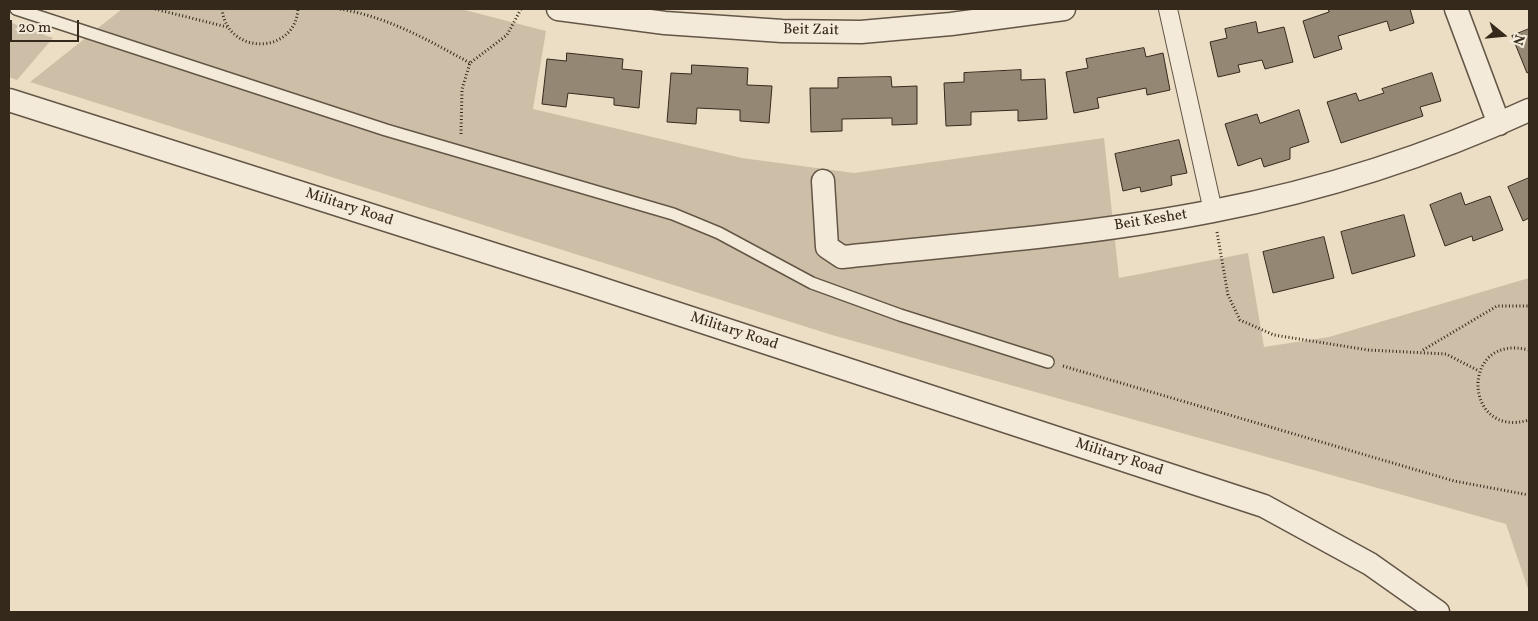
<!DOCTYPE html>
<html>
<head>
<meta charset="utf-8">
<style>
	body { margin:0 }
	#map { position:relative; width:1538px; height:621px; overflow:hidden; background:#ecdec4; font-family:Vollkorn,serif }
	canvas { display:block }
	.frame { position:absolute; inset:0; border:10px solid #35291c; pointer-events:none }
	.north { position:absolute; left:1478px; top:10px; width:50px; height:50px; -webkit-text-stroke:4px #f3ead9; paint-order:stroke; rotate:107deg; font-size:14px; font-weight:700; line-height:20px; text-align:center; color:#35291c }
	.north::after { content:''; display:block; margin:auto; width:18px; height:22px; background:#35291c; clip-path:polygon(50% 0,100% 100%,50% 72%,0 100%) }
	.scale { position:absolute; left:10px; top:20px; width:69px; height:22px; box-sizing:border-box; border:2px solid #35291c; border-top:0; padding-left:6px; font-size:15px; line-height:18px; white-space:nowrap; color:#35291c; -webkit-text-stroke:4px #f3ead9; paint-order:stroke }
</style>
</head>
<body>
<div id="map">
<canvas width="1538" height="621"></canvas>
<div class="frame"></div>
<div class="north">N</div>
<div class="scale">20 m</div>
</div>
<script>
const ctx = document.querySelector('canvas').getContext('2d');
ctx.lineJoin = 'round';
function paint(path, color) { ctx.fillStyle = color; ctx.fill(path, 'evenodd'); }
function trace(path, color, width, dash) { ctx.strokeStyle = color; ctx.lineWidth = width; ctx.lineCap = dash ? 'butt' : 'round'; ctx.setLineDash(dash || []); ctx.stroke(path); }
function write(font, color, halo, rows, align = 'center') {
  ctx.font = font + ' Vollkorn,serif'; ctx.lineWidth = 4; ctx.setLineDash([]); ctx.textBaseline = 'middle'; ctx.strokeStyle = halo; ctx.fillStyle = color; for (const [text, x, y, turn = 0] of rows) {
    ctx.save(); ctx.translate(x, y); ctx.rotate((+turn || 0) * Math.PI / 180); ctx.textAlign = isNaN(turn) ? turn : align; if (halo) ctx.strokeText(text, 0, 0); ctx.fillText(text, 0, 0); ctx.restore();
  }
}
paint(new Path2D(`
	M122,9H461L546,31L533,109L742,158L854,173L1104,138L1119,278L1248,253L1264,347L1329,337L1529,278V592L1506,524L832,335L30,82Z
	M9,22L53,38L17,80L9,77Z`), '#cdbfa7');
const building = new Path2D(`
	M1328,9H1410L1414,23L1390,31L1387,21L1338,36L1342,49L1314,58L1303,21L1329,12Z
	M1256,22L1258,33L1284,27L1293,62L1265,69L1262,60L1238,65L1240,72L1218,77L1210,42L1227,38L1225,29Z
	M1529,29V72L1527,73L1512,36Z
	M1144,48L1146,57L1163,53L1170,90L1147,95L1146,88L1097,98L1099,108L1074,113L1066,72L1088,68L1086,59Z
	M567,53L623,59L622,69L642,71L639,108L614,105V98L568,93L566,107L542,104L547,59L566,61Z
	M692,65L748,68L747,85L772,86L769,123L740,121V110L697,108L696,124L667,122L671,73L691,74Z
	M1021,70V80L1045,79L1047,119L1018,121V110L971,112V125L946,126L944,83L964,82V73Z
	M1432,73L1441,101L1420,107L1423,116L1341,143L1327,102L1356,93L1359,101L1384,93L1382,89Z
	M891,77L892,87L917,86V124L892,125V118L842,119V131L811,132L810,88H838V78Z
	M1299,110L1309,142L1290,148V159L1264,167L1261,158L1238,166L1225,124L1257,114L1260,123Z
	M1179,140L1187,173L1171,176L1172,185L1141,192L1140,187L1123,191L1115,154Z
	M1529,178V218L1523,221L1508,187Z
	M1461,193L1465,205L1490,196L1503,230L1473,241L1472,236L1445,246L1430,205Z
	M1404,215L1415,256L1352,274L1341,232Z
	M1324,237L1334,278L1273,293L1263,252Z`);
paint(building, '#948773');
trace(building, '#35291c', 1);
const service = new Path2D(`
	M16,9L386,130L673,214L719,233L812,283L900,315L1048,362`);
const pedestrian = new Path2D(`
	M1168,9L1213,211`);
const minor = new Path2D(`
	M558,9L665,23L782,31L861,32L951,24L1064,9
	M1456,9L1499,124
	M9,100L581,282L1264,506L1370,564L1438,612
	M823,181L827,247L842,257C965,244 1091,235 1213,211C1322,190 1429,156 1529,110`);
trace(service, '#635646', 14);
trace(pedestrian, '#635646', 20);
trace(minor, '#635646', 25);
trace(new Path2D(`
	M155,9L227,27
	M222,9C227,56 295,55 298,9
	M340,9C388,17 428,40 470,63
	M461,134L462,89L470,63L507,35L521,9
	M1217,232L1228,295L1240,320L1274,335L1368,350L1446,354L1479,371
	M1423,350L1497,306H1529
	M1529,350C1459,332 1463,440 1529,420
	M1063,366L1454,481L1529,495`), '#35291c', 3, [1, 2.5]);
trace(service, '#f3ead9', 11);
trace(pedestrian, '#f3ead9', 18);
trace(minor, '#f3ead9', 22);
write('15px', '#35291c', '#f3ead9', [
	["Beit Zait",811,31,1],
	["Military Road",349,208,18],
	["Beit Keshet",1151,221,-9],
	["Military Road",734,332,18],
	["Military Road",1119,458,18]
]);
</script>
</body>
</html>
